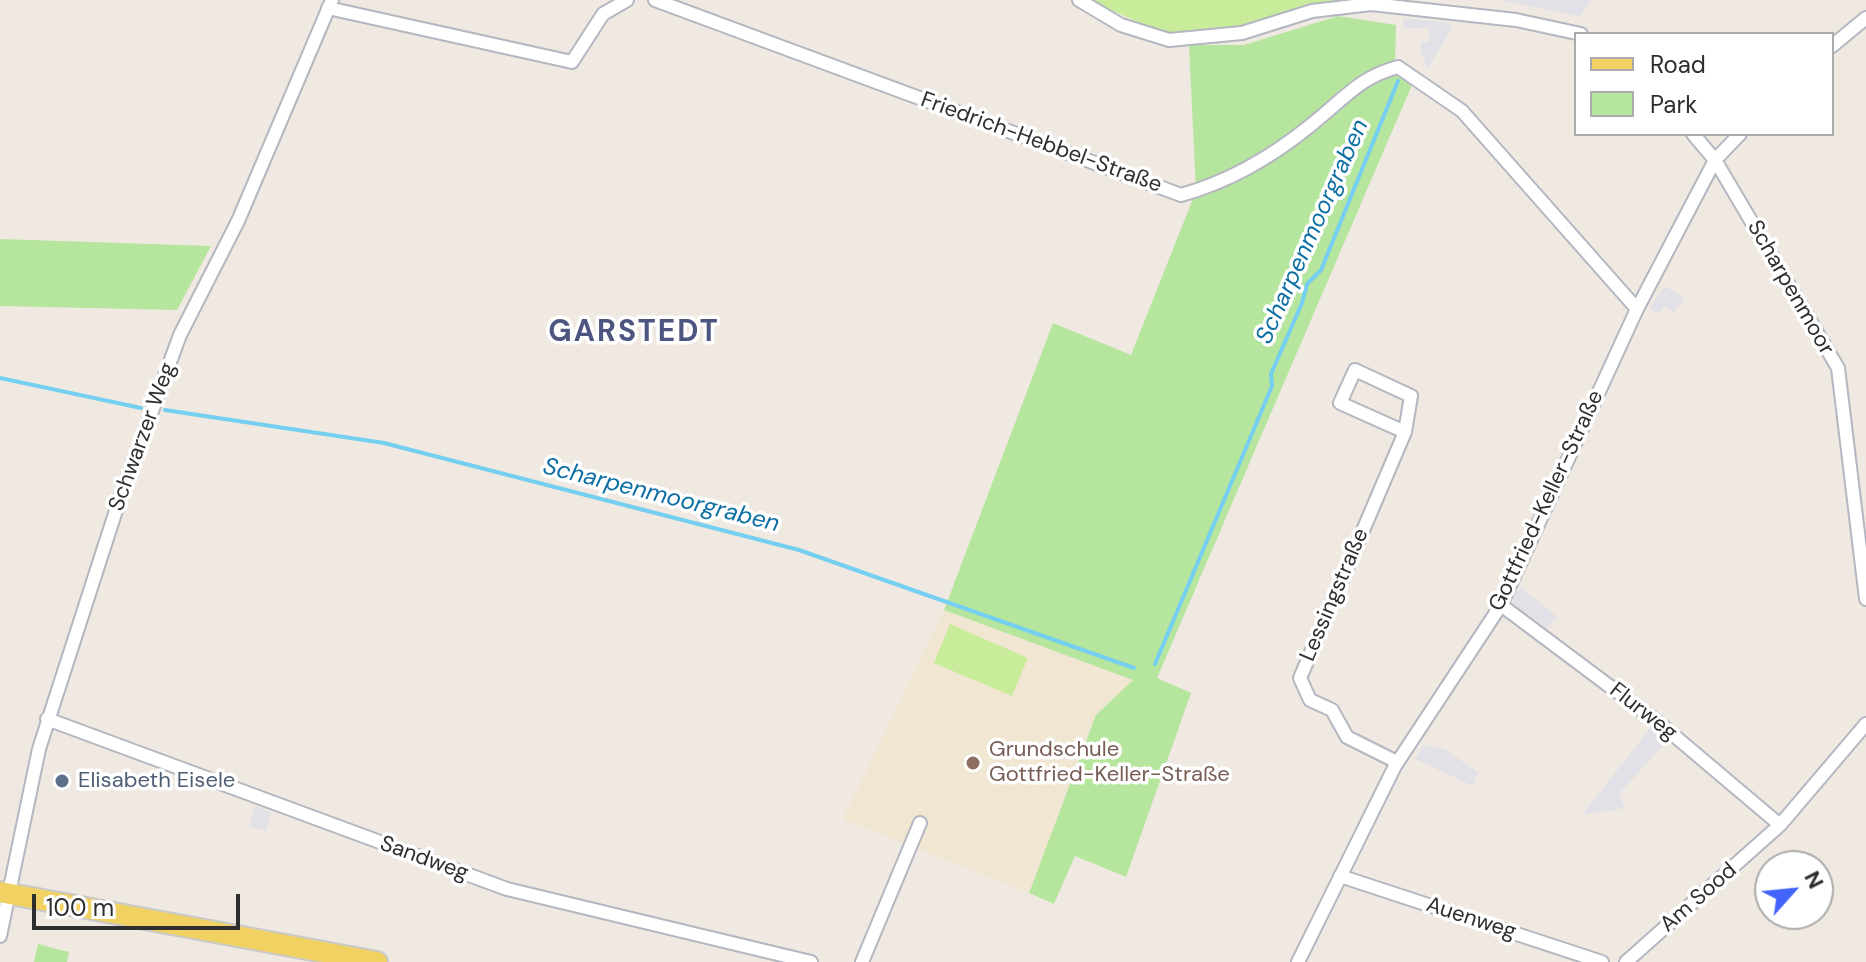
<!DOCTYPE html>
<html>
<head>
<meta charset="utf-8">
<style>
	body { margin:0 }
	#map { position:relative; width:1866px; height:962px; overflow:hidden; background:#efe9e1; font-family:"DM Sans",sans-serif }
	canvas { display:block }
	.legend { position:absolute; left:1574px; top:32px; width:260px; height:104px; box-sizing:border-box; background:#fff; border:2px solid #ababab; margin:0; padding:10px 14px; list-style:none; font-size:24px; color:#2e2e2e }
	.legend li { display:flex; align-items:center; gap:16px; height:40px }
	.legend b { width:40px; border:2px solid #ababab }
	.north { position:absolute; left:1754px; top:850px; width:80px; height:80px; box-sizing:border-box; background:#fff; border:2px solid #ababab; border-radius:50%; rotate:63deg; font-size:22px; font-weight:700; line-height:32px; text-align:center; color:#2e2e2e }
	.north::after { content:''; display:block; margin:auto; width:28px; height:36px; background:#4264fb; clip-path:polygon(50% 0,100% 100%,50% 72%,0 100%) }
	.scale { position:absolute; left:32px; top:894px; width:208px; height:36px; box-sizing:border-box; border:4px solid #2e2e2e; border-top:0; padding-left:10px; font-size:24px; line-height:28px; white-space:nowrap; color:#2e2e2e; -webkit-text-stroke:6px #fff; paint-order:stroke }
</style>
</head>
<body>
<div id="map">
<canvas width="1866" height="962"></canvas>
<ul class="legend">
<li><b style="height:10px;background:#f2d163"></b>Road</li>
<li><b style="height:22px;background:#b6e59e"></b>Park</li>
</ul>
<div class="north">N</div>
<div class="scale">100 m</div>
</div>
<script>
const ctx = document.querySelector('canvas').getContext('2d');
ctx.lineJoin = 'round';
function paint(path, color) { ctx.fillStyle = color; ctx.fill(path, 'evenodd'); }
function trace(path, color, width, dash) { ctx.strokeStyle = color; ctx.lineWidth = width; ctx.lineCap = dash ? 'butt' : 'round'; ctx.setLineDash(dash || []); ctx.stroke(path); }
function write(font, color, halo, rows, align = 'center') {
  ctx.font = font + ' "DM Sans",sans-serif'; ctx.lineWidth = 7; ctx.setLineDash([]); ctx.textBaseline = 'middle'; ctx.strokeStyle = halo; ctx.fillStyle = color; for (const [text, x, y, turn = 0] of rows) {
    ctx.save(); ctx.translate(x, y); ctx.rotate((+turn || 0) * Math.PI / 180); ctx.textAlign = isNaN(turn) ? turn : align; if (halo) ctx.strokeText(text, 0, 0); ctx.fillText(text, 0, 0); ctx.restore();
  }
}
paint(new Path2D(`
	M1498,0H1592L1580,16Z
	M1403,18L1450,23L1451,29L1428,69L1421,53V42H1429V28H1403Z
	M1665,286L1684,298L1674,313L1664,306L1658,314L1649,308Z
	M1522,588L1557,617L1546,628L1513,604L1512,595Z
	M1651,727L1662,736L1664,744L1619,794L1625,808L1582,815Z
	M1423,745L1444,749L1478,772L1473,786L1415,759Z
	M255,806L271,812L266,831L249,827Z`), '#e3e1e8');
paint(new Path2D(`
	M944,610L1133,680L1096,715L1029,893L843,819Z`), '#f0e6d1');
paint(new Path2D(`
	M1338,16L1396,25L1395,72L1412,85L1157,678L1191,693L1126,877L1075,856L1054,904L1029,893L1096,715L1133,680L944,610L1053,323L1131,355L1196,191L1189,45H1244Z
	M0,239L211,246L177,310L0,306Z
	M38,944L69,952L67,962H34Z`), '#b6e59e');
paint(new Path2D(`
	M1088,0H1341L1241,29L1168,35Z
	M950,624L1028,658L1012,696L934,663Z`), '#c9ec9a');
trace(new Path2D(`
	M0,378L141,408
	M165,410L384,443L799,550L1134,668
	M1155,664L1272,386L1271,374L1302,303L1307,284L1321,270L1398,81`), '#75cff0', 4);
const minor = new Path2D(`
	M655,0L1181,195C1228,182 1273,156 1311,125C1342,101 1359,77 1398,67L1462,111L1637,309
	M1079,0L1121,25L1169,40L1242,33L1312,11L1371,4L1516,20L1581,34
	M328,8L572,62L603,14L627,0
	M1832,46L1866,18
	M1693,134L1715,160L1838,368L1866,599
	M1501,605L1664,727L1780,825
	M47,719L507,889L811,962
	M1397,762L1347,737L1332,710L1310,700L1300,678L1405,432L1411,396L1355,370L1340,403L1405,432
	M1340,876L1602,962
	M0,936L39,749L120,498L180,335L238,221L332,0
	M862,962L920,823
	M1298,962L1395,766L1501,605L1637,309L1715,160L1740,134
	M1626,962L1780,825L1866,724`);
const primary = new Path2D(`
	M0,892L377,962`);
trace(minor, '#b4b7c1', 16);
trace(primary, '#c9c9c9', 24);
trace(minor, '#fff', 12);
trace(primary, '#f2d163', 20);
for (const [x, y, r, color] of [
	[973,763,8,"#8d6e63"],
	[62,781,8,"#5c6f8a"]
]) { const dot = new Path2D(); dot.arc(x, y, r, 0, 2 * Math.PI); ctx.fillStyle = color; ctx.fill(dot); trace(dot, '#fff', 3); }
write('22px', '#2e2e2e', '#fff', [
	["Friedrich-Hebbel-Straße",1041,143,20],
	["Scharpenmoor",1790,288,60],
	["Schwarzer Weg",143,437,-70],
	["Gottfried-Keller-Straße",1547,501,-65],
	["Lessingstraße",1335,595,-67],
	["Flurweg",1643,712,38],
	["Sandweg",424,859,20],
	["Am Sood",1699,898,-41],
	["Auenweg",1471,919,18]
]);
write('22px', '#785e54', '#fff', [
	["Grundschule",989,750],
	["Gottfried-Keller-Straße",989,775]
], 'left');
write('22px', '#4e5e75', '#fff', [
	["Elisabeth Eisele",78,781]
], 'left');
write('italic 24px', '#0d6fa3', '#fff', [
	["Scharpenmoorgraben",1313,232,-66],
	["Scharpenmoorgraben",661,496,14]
]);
ctx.letterSpacing = '2px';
write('bold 30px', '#4d5680', '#fff', [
	["GARSTEDT",634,333]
]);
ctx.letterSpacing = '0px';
</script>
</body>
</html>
